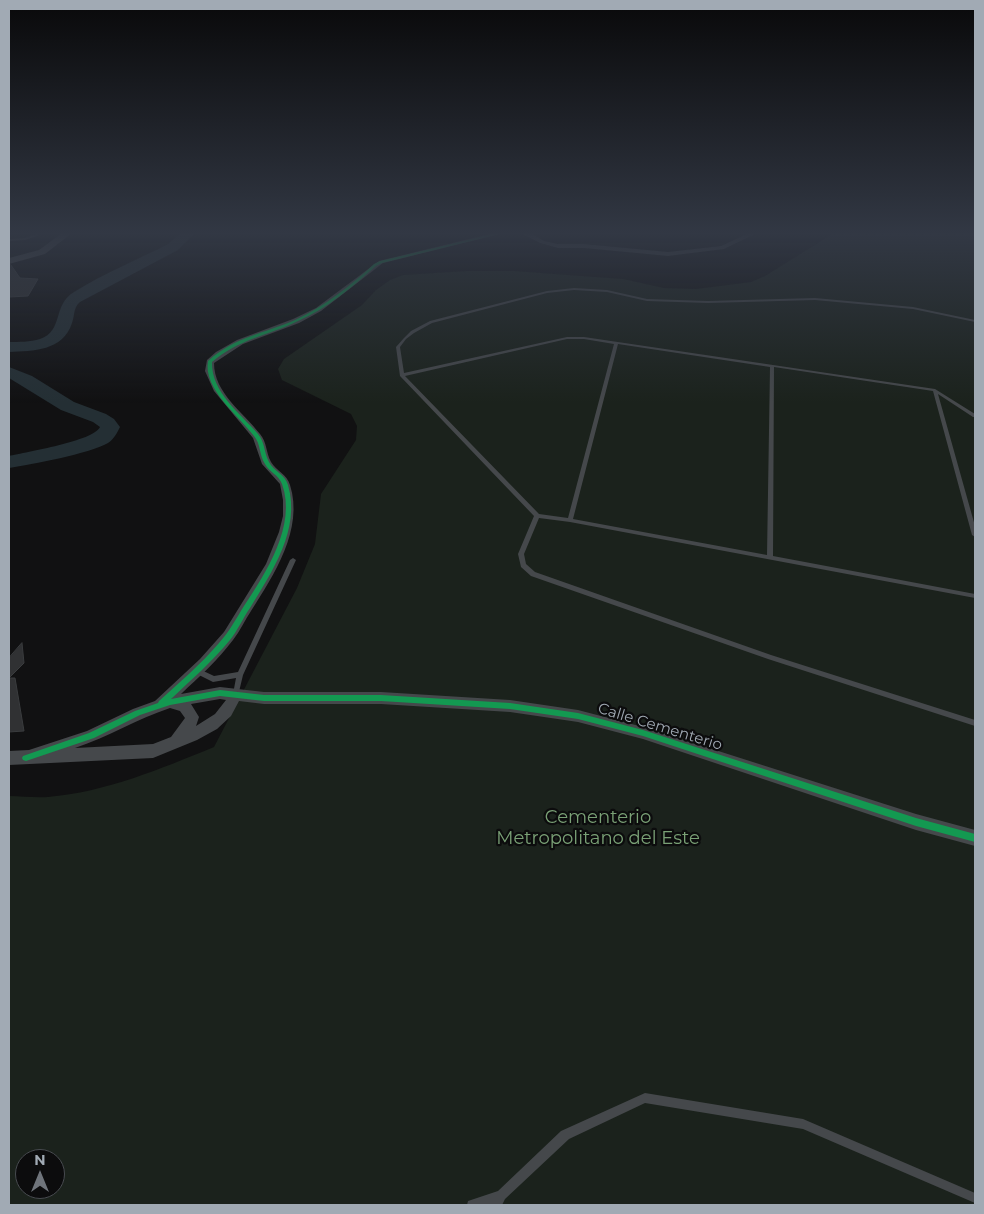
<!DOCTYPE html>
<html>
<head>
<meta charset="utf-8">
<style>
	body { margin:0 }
	#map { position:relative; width:984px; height:1214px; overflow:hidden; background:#111112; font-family:Montserrat,sans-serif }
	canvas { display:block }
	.frame { position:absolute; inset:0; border:10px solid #a1aab4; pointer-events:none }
	.north { position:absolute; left:15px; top:1149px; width:50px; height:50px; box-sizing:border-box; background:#0c0c0d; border:1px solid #484b50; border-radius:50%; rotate:0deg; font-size:14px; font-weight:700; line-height:20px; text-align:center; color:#a1aab4 }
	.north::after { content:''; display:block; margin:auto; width:18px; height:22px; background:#6f747b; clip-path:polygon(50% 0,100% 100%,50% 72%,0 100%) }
</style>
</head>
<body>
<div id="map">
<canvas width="984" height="1214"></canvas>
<div class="frame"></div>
<div class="north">N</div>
</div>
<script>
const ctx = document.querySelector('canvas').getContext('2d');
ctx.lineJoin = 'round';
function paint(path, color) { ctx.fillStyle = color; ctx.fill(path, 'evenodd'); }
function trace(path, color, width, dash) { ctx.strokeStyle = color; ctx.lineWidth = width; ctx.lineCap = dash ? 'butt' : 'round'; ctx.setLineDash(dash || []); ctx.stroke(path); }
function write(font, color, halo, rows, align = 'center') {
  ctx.font = font + ' Montserrat,sans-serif'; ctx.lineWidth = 4.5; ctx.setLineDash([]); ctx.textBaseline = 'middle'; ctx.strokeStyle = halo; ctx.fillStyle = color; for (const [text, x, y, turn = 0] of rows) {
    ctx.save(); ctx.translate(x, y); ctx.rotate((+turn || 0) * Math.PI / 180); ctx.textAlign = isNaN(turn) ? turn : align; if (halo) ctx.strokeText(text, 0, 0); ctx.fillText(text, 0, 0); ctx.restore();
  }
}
paint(new Path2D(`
	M834,233L975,234V1205H9V796C21,796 35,798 48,797C106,792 160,769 214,747L297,588L315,544L321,494L356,440L357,426L351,414L282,380L278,369L284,359L362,305L376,290L390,280L403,275L467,271H514L623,279L664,288L696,289L751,282L765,276ZM25,1159H55V1189H25Z`), '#1b221c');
paint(new Path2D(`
	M181,233H195L178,250L80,302C73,308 75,315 72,323C63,351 33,351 9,352V342C19,342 30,342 40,339C64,331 52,305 74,292C104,273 137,260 168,244Z
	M9,367L32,376L74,402L106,414L114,419L120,427C117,433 114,439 108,443C89,454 32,464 9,468V456C26,452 94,441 100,427L93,422L61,410L9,378Z`), '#242f34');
const building = new Path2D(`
	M11,265L20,278L38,279L28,296L9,297V266Z
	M22,643L24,663L9,678V658Z
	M9,678H15L24,731L9,732Z`);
paint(building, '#303133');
trace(building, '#3a3c3e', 1);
paint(new Path2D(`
	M36,234L38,235L37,236L25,240L9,241V239L25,238Z
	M574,288L607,290L647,299L708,301L815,298L913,307L975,320V322L913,309L815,300L708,303L647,301L607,292L574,290L547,293L432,323L414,333L406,339L400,347L404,373L567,337H584L935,389L975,414V417H973L938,394L975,526V537L972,535L933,391L774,367L773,556L975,594V598L570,522L539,518L524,554L526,564L535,572L771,655L975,720V726L768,659L531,576L521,567L518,554L534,516L400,376L396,347L404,338L411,331L430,321L547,291ZM567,339H584L614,344L568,518L539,514L405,376ZM618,344L770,367L767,555L573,519Z
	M293,558L296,560L243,675L238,696L236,697L234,696L233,694L236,678L213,682L195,673L194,671L195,669L197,668L214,676L238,672L290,560Z
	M645,1093L803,1119L975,1193V1203L803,1129L645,1103L569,1139L505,1199L502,1205H491V1204L487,1205H467L468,1201L498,1191L561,1131Z`), '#45484b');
paint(new Path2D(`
	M493,233H504L383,263L321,311L299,323L243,344L214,363C214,393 243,412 260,434C267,442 266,453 271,462C276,471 287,474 290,485C304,529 274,575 251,611C245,620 240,631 233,640C218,660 199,677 181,694L220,687L264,692H381L510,700L578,710L643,727L916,814L975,830V846L916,830L643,739L578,722L510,712L381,704H264L239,701L231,716L217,729L197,740L153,758L9,765V751L29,750L87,731L133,709L155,701L200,659L224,632L266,564L279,532L283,516V500L280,484L262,464L253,438L214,391L205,371L207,360L216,352L237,340L293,319L316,308L379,261ZM220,699L226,700L215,714L196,726L199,717L191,704ZM170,708L180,711L185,718L171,737L153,744L75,748C108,737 137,719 170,708Z
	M521,233H531L544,241L558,244H584L668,252L721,246L749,233H757L724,249L668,256L584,248H558L540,243Z`), '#45484b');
paint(new Path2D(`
	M62,233H72L45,254L9,264V258L39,250Z`), '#494c4f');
paint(new Path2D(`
	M497,233H503L382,263L376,266C352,287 328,308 298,321C267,336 239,339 212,362C211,392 240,413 258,434C265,442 264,453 269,462C273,471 285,474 288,485C301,529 272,572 250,608C243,618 238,630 230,640C212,662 191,680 171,699L220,690L264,695H381L510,703L578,713L643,730L916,818L975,834V842L916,826L643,736L578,719L510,709L381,701H264L220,696L170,705L140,715L94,738L26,761L23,760L22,758L23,756L89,733L135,711L158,703L159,701C179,683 201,664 219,643C229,632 236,619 244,606C266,573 297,525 282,484C279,475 269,472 265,464C259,455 261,444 254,436C239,416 203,389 208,361C236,336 263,334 295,320C325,306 350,286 374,264L380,261Z`), '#139951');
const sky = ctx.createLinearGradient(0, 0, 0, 403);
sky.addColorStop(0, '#09090a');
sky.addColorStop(0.58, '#323844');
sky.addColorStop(1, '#32384400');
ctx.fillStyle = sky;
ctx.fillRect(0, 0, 984, 403);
write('15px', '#a1aab4', '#0c0c0d', [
	["Calle Cementerio",660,727,17]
]);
write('18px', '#7aa176', '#0c0c0d', [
	["Cementerio",598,818],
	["Metropolitano del Este",598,839]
]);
</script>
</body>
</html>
